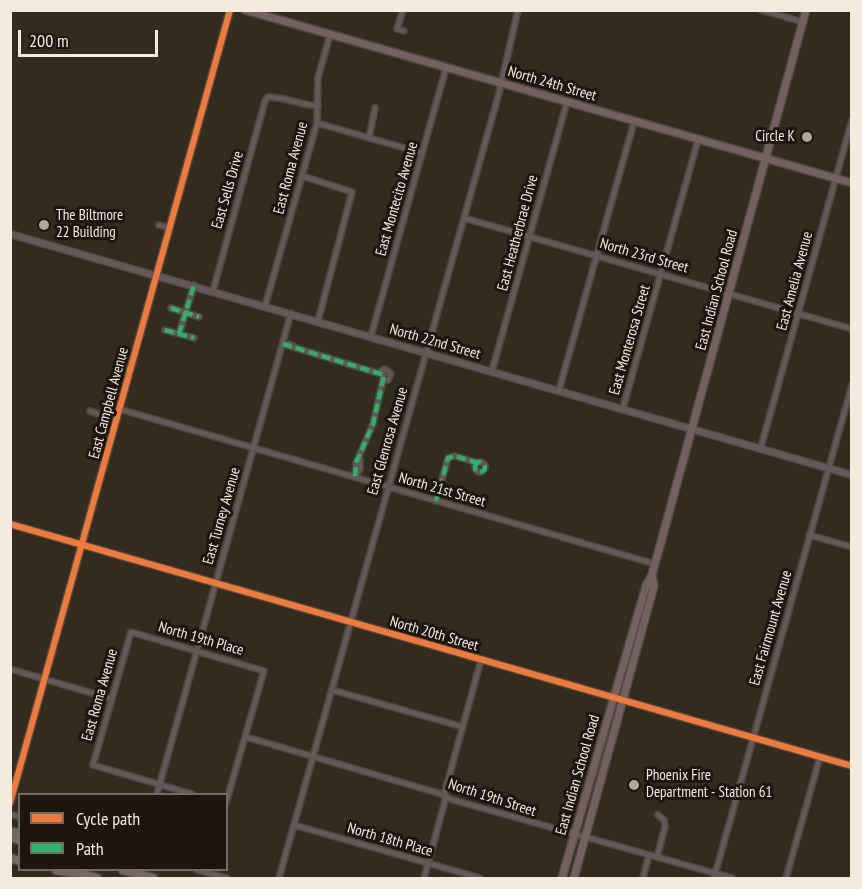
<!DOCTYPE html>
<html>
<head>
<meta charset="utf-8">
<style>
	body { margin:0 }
	#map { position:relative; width:862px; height:889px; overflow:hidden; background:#322b1f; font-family:"PT Sans Narrow",sans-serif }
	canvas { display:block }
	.frame { position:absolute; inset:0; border:12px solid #f4eade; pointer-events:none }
	.legend { position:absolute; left:18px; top:793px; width:210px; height:78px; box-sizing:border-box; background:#1c160d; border:2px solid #726b61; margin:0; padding:8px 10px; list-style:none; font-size:18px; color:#f4eade }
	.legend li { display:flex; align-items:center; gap:12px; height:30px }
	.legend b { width:30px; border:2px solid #726b61 }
	.scale { position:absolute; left:18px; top:30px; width:140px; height:27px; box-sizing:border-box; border:3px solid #f4eade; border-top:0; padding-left:8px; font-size:18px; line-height:21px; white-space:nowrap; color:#f4eade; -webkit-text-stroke:4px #1c160d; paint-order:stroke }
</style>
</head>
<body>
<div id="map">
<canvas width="862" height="889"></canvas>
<div class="frame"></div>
<ul class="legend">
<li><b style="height:8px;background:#f17a3a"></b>Cycle path</li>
<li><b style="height:8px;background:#2db169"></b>Path</li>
</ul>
<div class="scale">200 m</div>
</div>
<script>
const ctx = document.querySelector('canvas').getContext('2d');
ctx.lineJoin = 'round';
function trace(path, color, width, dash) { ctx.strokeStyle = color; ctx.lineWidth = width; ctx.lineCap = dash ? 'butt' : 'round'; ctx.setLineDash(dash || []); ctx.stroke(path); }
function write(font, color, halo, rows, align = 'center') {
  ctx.font = font + ' "PT Sans Narrow",sans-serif'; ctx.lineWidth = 6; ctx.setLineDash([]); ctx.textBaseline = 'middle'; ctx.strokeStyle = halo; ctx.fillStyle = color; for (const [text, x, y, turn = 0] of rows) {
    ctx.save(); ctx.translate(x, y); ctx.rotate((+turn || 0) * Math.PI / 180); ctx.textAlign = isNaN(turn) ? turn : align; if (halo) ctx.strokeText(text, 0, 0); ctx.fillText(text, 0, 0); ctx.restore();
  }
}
const minor = new Path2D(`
	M403,10L397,29L404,31
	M761,10L803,22
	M317,123L422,153
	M369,138L375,108
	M302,176L352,192L318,321
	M464,218L852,329
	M159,225L170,228
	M213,291L265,101L268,97C285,97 301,105 318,106
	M265,306L317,123L318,78L330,35
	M171,308L199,317
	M165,330L194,338
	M179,334L194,285
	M371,336L446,68
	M283,344L384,375L373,424L356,463L355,477
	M283,344H289L299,349
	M120,366L131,369
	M492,371L567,102
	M380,372L385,369L391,374L388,380L384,381
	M559,390L634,122
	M623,408L698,140
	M119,409L655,564
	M90,411L104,416
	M761,447L852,120
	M475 467a5 5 0 1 1 10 0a5 5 0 1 1-10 0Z
	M355,477L360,469V460
	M436,501L448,458L455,456L478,463
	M809,535L852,547
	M10,669L112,699
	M332,690L463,727
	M246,737L438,793L453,800L732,878
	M157,794L291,313
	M192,794L93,765L131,632L264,671L226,803
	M444,795L481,660
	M10,814L20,817
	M294,825L480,878
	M657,857L665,827L664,820L658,815
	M197,870L227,878
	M279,878L499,93L518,10
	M424,878L446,797
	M643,878L649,855
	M714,878L852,385
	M786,878L820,757`);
const tertiary = new Path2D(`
	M10,234L852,475
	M10,524L852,766
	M10,803L230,10`);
const secondary = new Path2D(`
	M245,10L852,183
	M562,878L646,586L652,575L806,10
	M574,878L654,586L652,575`);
const motorway = new Path2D(`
	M10,831L20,834
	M10,837L20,840
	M10,858L20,861
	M56,870L73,873
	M67,870L97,878
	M123,870L153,878`);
trace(minor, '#4f493f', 8);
trace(tertiary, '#4f493f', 9);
trace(secondary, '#4f493f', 10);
trace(motorway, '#4f493f', 11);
trace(minor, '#665859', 4.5);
trace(tertiary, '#665859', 6);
trace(secondary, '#736162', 7);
trace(motorway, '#786365', 8);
trace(new Path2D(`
	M171,308L199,317
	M165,330L194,338
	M179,334L194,285
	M283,344L384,375L373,424L356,463L355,477
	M475 467a5 5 0 1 1 10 0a5 5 0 1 1-10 0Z
	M436,501L448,458L455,456L478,463`), '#2db169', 4.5, [9, 4.5]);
trace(new Path2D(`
	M10,524L852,766
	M10,803L230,10`), '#f17a3a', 6);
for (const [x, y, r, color] of [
	[807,137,6,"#b0a79b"],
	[44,225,6,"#b0a79b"],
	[634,785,6,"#b0a79b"]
]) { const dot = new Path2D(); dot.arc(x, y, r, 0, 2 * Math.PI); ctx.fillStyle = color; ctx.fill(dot); trace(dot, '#1c160d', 2); }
write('15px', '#f4eade', '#1c160d', [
	["North 24th Street",552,84,16],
	["East Roma Avenue",291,168,-75],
	["East Sells Drive",228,190,-74],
	["East Montecito Avenue",397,199,-74],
	["East Heatherbrae Drive",518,233,-75],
	["North 23rd Street",644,256,16],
	["East Amelia Avenue",795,281,-75],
	["East Indian School Road",717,290,-75],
	["East Monterosa Street",630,340,-74],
	["North 22nd Street",435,342,16],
	["East Campbell Avenue",109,403,-75],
	["East Glenrosa Avenue",388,441,-74],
	["North 21st Street",442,490,16],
	["East Turney Avenue",222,516,-74],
	["East Fairmount Avenue",771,628,-74],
	["North 20th Street",434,634,16],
	["North 19th Place",201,639,16],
	["East Roma Avenue",100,695,-74],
	["East Indian School Road",578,775,-74],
	["North 19th Street",492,798,18],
	["North 18th Place",390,840,16]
]);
write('15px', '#f4eade', '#1c160d', [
	["Circle K",795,137,"right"],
	["The Biltmore",56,216],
	["22 Building",56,233],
	["Phoenix Fire",646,776],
	["Department - Station 61",646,793]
], 'left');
</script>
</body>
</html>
